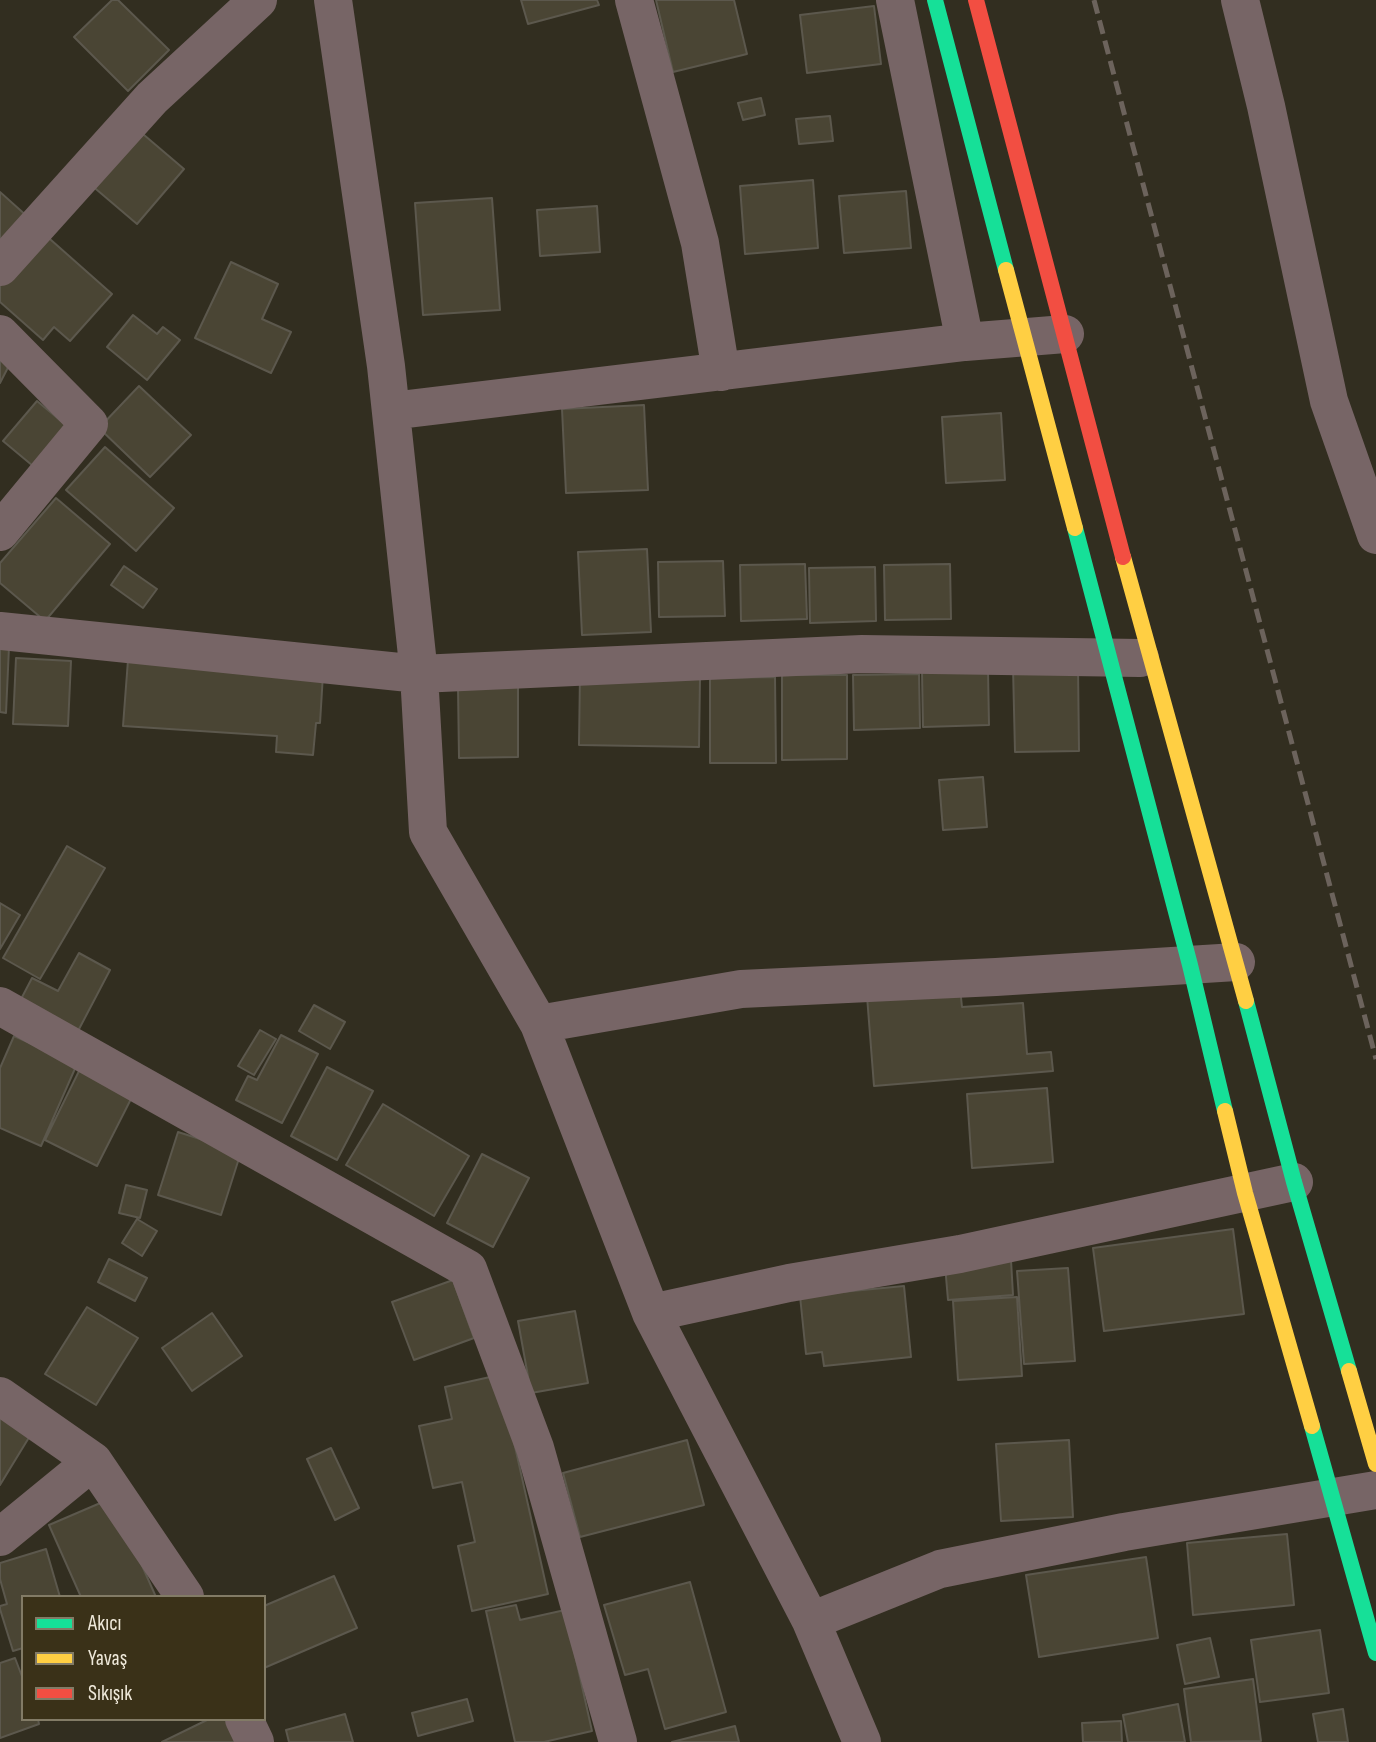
<!DOCTYPE html>
<html>
<head>
<meta charset="utf-8">
<style>
	body { margin:0 }
	#map { position:relative; width:1376px; height:1742px; overflow:hidden; background:#322e20; font-family:"Sofia Sans Condensed",sans-serif }
	canvas { display:block }
	.legend { position:absolute; left:21px; top:1595px; width:245px; height:126px; box-sizing:border-box; background:#3a3118; border:2px solid #827b66; margin:0; padding:9px 12px; list-style:none; font-size:21px; color:#efe9da }
	.legend li { display:flex; align-items:center; gap:14px; height:35px }
	.legend b { width:35px; border:2px solid #827b66 }
</style>
</head>
<body>
<div id="map">
<canvas width="1376" height="1742"></canvas>
<ul class="legend">
<li><b style="height:9px;background:#16e098"></b>Akıcı</li>
<li><b style="height:9px;background:#ffcf43"></b>Yavaş</li>
<li><b style="height:9px;background:#f24e42"></b>Sıkışık</li>
</ul>
</div>
<script>
const ctx = document.querySelector('canvas').getContext('2d');
ctx.lineJoin = 'round';
function paint(path, color) { ctx.fillStyle = color; ctx.fill(path, 'evenodd'); }
function trace(path, color, width, dash) { ctx.strokeStyle = color; ctx.lineWidth = width; ctx.lineCap = dash ? 'butt' : 'round'; ctx.setLineDash(dash || []); ctx.stroke(path); }
const building = new Path2D(`
	M112,0H118L169,50L128,91L74,37Z
	M521,0H597L599,5L528,24Z
	M656,0H734L747,54L673,72Z
	M874,6L881,64L807,73L800,15Z
	M761,98L765,115L743,120L738,103Z
	M830,116L833,141L799,144L796,119Z
	M137,129L184,169L137,224L90,184Z
	M813,180L818,248L745,254L740,186Z
	M906,191L911,248L844,253L839,196Z
	M0,192L29,218L0,251Z
	M492,198L500,310L423,315L415,203Z
	M597,206L600,252L540,256L537,210Z
	M42,232L112,294L70,341L54,327L43,340L0,302V280Z
	M231,262L278,284L262,319L291,332L271,373L195,338Z
	M133,315L157,334L163,327L180,340L147,380L107,347Z
	M0,344L16,352L0,383Z
	M139,386L191,435L150,477L99,428Z
	M37,401L73,431L39,471L3,441Z
	M644,405L648,490L566,493L562,409Z
	M1001,413L1005,480L946,483L942,417Z
	M105,447L174,508L136,551L66,490Z
	M56,498L110,544L45,621L0,583V563Z
	M647,549L651,632L582,635L578,552Z
	M723,561L725,616L659,617L658,562Z
	M805,564L807,619L741,621L740,565Z
	M950,564L951,619L885,620L884,565Z
	M124,566L157,589L143,608L111,585Z
	M875,567L876,621L810,623L809,568Z
	M0,646L9,647L6,713L0,712Z
	M16,658L71,661L68,726L13,724Z
	M128,660L323,674L320,723H316L313,755L276,752L277,736L123,726Z
	M1078,666L1079,751L1015,752L1013,667Z
	M988,670L989,725L923,727L922,671Z
	M580,674L700,677L699,747L579,745Z
	M919,674L920,728L854,730L853,675Z
	M782,675H847V759L782,760Z
	M775,677L776,763H710V678Z
	M458,687H518V757L459,758Z
	M983,777L987,827L943,830L939,780Z
	M67,846L105,868L40,979L3,958Z
	M0,903L20,915L0,949Z
	M79,953L110,970L78,1031L20,1001L32,978L58,991Z
	M960,988L962,1007L1023,1003L1027,1054L1051,1052L1053,1071L874,1086L867,996Z
	M314,1005L345,1022L330,1049L299,1031Z
	M260,1030L276,1039L254,1075L238,1066Z
	M281,1035L318,1054L282,1123L236,1100L248,1076L257,1080Z
	M14,1036L77,1064L41,1146L0,1128V1068Z
	M327,1067L373,1091L337,1160L291,1136Z
	M80,1069L133,1095L97,1166L45,1140Z
	M1047,1088L1053,1162L972,1168L967,1094Z
	M383,1104L469,1156L434,1216L346,1165Z
	M178,1132L241,1152L221,1215L158,1195Z
	M482,1154L529,1178L493,1247L447,1223Z
	M126,1185L147,1190L140,1218L119,1213Z
	M137,1219L157,1231L142,1256L122,1243Z
	M1233,1229L1244,1314L1104,1331L1093,1248Z
	M109,1259L147,1278L135,1301L98,1282Z
	M1011,1260L1013,1295L948,1300L945,1265Z
	M1068,1268L1075,1361L1024,1364L1017,1271Z
	M453,1280L474,1338L414,1360L392,1302Z
	M904,1286L911,1357L824,1366L822,1352L806,1354L800,1296Z
	M1017,1297L1022,1376L958,1380L953,1301Z
	M87,1307L138,1338L96,1405L45,1374Z
	M575,1311L588,1383L531,1393L518,1321Z
	M212,1313L242,1356L192,1391L162,1348Z
	M499,1375L548,1594L472,1611L458,1546L475,1542L462,1482L433,1488L419,1426L452,1419L445,1387Z
	M0,1404L36,1426L0,1485Z
	M687,1440L704,1505L580,1537L563,1473Z
	M1069,1440L1073,1517L1001,1521L996,1444Z
	M331,1448L359,1508L335,1520L307,1459Z
	M112,1498L156,1597H81L49,1525Z
	M1287,1534L1294,1605L1193,1615L1187,1543Z
	M46,1549L60,1597H23V1648L13,1651L0,1609V1606L7,1604L0,1579V1563Z
	M1146,1557L1158,1638L1039,1657L1026,1575Z
	M334,1576L357,1628L264,1668V1606Z
	M690,1582L726,1712L665,1729L648,1669L625,1675L604,1605Z
	M516,1605L520,1620L565,1610L592,1731L544,1742H515L486,1611Z
	M1320,1630L1329,1693L1260,1702L1251,1640Z
	M1210,1638L1219,1677L1185,1684L1177,1645Z
	M15,1658L23,1679V1719H38L39,1724L0,1738V1663Z
	M1253,1679L1261,1741L1191,1742L1184,1689Z
	M467,1699L473,1721L418,1736L412,1713Z
	M1178,1704L1185,1742H1128L1123,1715Z
	M1343,1709L1348,1742H1318L1313,1714Z
	M345,1714L353,1742H289L286,1730Z
	M209,1719H226L237,1742H162Z
	M1121,1721L1122,1742H1083L1082,1723Z
	M735,1726L739,1742H672Z`);
paint(building, '#4a4534');
trace(building, '#5c584d', 2);
trace(new Path2D(`
	M333,0L386,366L419,674L428,832L539,1024L651,1313L811,1621L862,1742
	M634,0L700,243L721,372
	M895,0L965,342
	M1240,0L1266,106L1329,401L1376,535
	M0,267L152,98L258,0
	M0,334L89,424L0,532
	M391,411L965,342L1065,334
	M0,631L419,674L862,654L1140,658
	M0,1006L468,1269L535,1448L618,1742
	M539,1024L741,989L996,977L1236,962
	M651,1313L789,1283L960,1254L1294,1182
	M0,1396L93,1461L185,1597
	M0,1537L93,1461
	M811,1621L940,1569L1124,1532L1376,1490
	M244,1719L255,1742`), '#776566', 38);
trace(new Path2D(`
	M935,0L1006,270
	M1075,528L1190,965L1225,1111
	M1246,1001L1294,1182L1349,1371
	M1312,1426L1376,1653`), '#16e098', 16);
trace(new Path2D(`
	M1006,270L1075,528
	M1123,557L1246,1001
	M1225,1111L1245,1193L1312,1426
	M1349,1371L1376,1464`), '#ffcf43', 16);
trace(new Path2D(`
	M976,0L1123,557`), '#f24e42', 16);
trace(new Path2D(`
	M1094,0L1376,1059`), '#6c635c', 5, [14, 7]);
</script>
</body>
</html>
